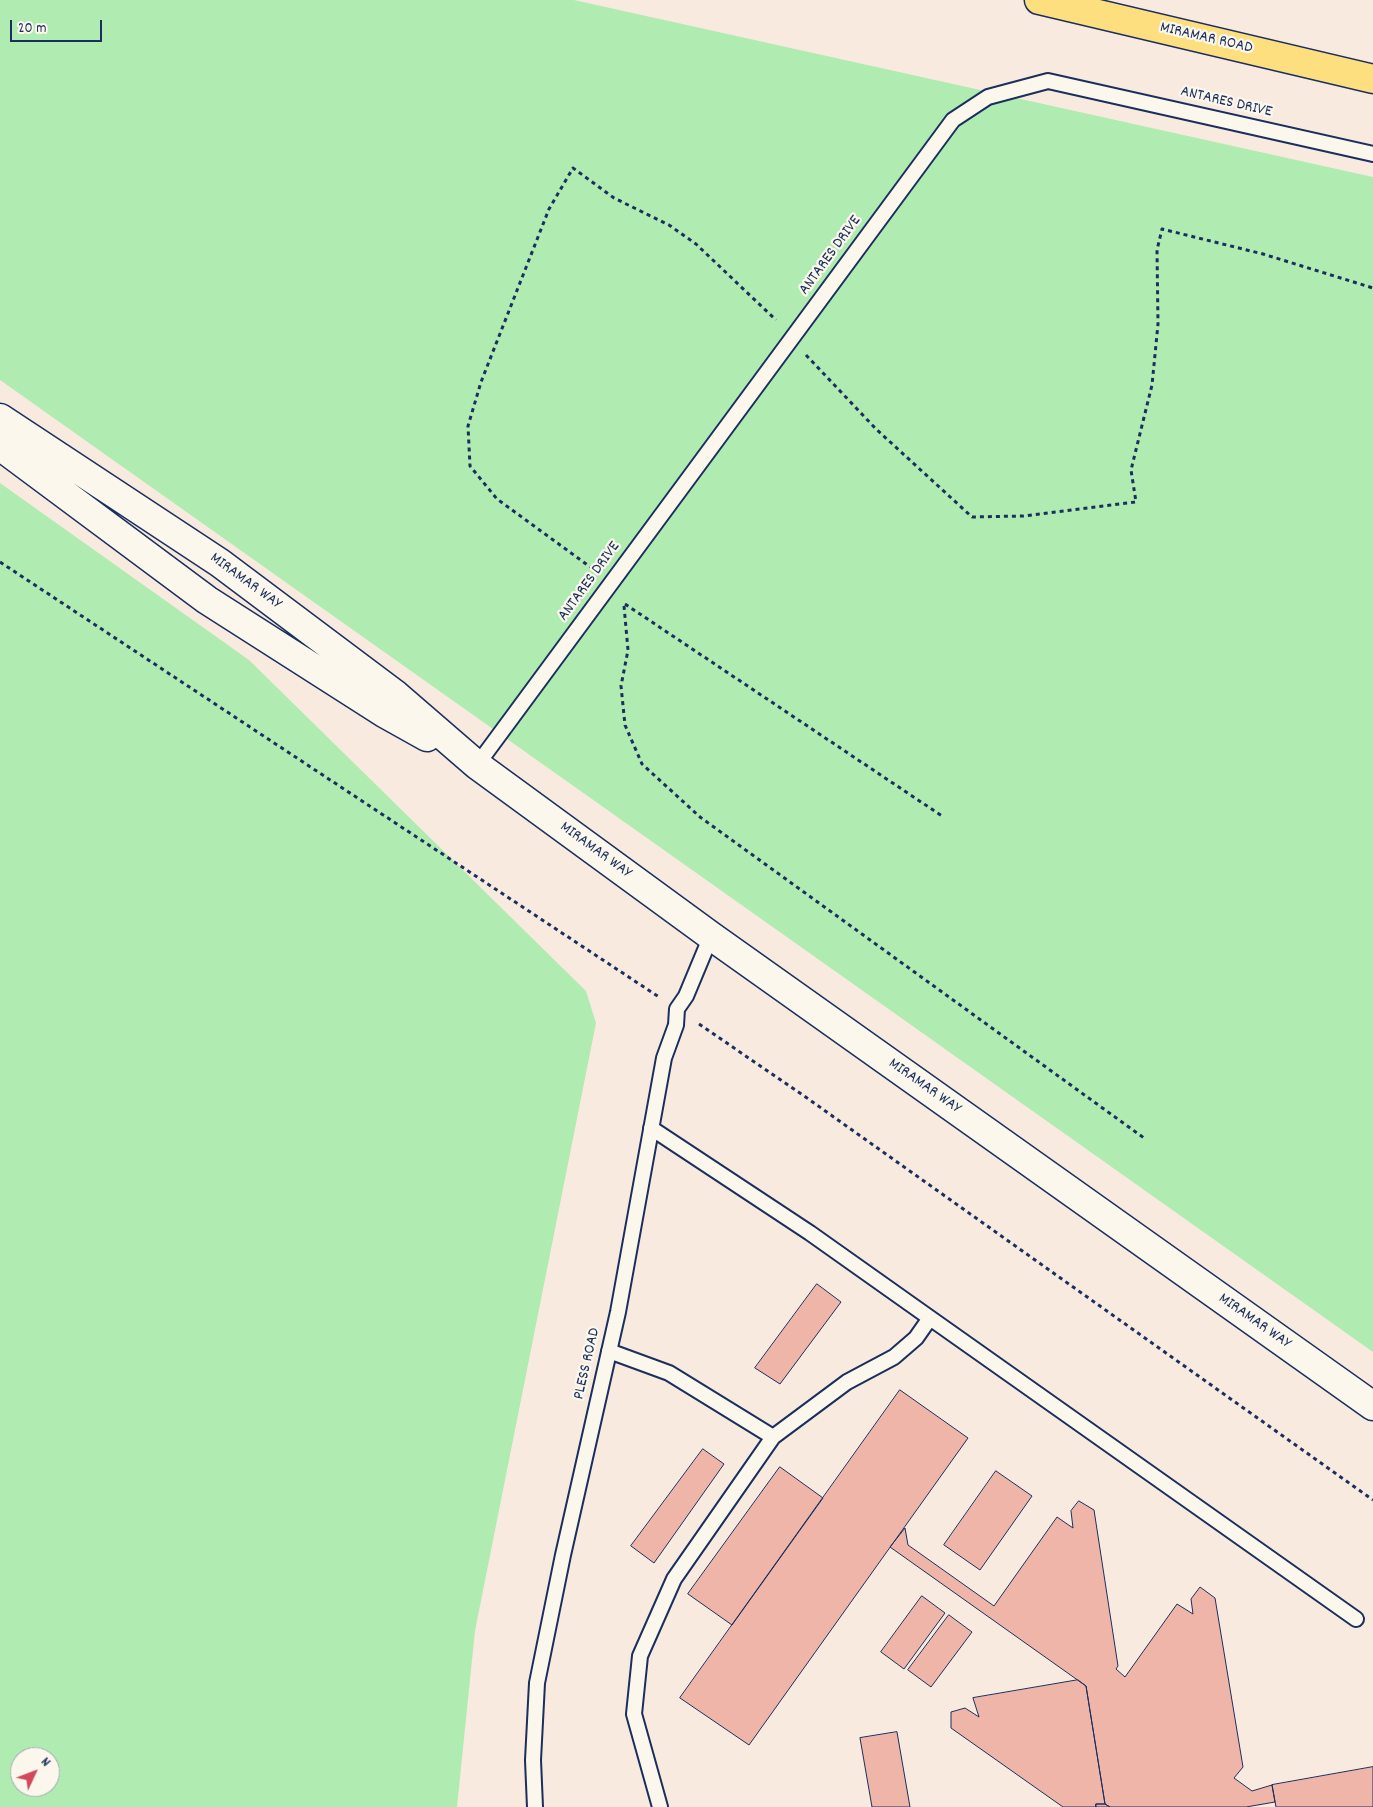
<!DOCTYPE html>
<html>
<head>
<meta charset="utf-8">
<style>
	body { margin:0 }
	#map { position:relative; width:1373px; height:1807px; overflow:hidden; background:#f9eadf; font-family:Dekko,sans-serif }
	canvas { display:block }
	.north { position:absolute; left:10px; top:1747px; width:50px; height:50px; box-sizing:border-box; background:#fbf7ec; border:1px solid #a1a7b3; border-radius:50%; rotate:47deg; font-size:14px; font-weight:700; line-height:20px; text-align:center; color:#1b2f5e }
	.north::after { content:''; display:block; margin:auto; width:18px; height:22px; background:#d1495b; clip-path:polygon(50% 0,100% 100%,50% 72%,0 100%) }
	.scale { position:absolute; left:10px; top:20px; width:92px; height:22px; box-sizing:border-box; border:2px solid #1b2f5e; border-top:0; padding-left:6px; font-size:15px; line-height:18px; white-space:nowrap; color:#1b2f5e; -webkit-text-stroke:4px #fbf7ec; paint-order:stroke }
</style>
</head>
<body>
<div id="map">
<canvas width="1373" height="1807"></canvas>
<div class="north">N</div>
<div class="scale">20 m</div>
</div>
<script>
const ctx = document.querySelector('canvas').getContext('2d');
ctx.lineJoin = 'round';
function paint(path, color) { ctx.fillStyle = color; ctx.fill(path, 'evenodd'); }
function trace(path, color, width, dash) { ctx.strokeStyle = color; ctx.lineWidth = width; ctx.lineCap = dash ? 'butt' : 'round'; ctx.setLineDash(dash || []); ctx.stroke(path); }
function write(font, color, halo, rows, align = 'center') {
  ctx.font = font + ' Dekko,sans-serif'; ctx.lineWidth = 4.5; ctx.setLineDash([]); ctx.textBaseline = 'middle'; ctx.strokeStyle = halo; ctx.fillStyle = color; for (const [text, x, y, turn = 0] of rows) {
    ctx.save(); ctx.translate(x, y); ctx.rotate((+turn || 0) * Math.PI / 180); ctx.textAlign = isNaN(turn) ? turn : align; if (halo) ctx.strokeText(text, 0, 0); ctx.fillText(text, 0, 0); ctx.restore();
  }
}
paint(new Path2D(`
	M0,0H574L1373,177V1352L0,380Z
	M0,483L249,660L586,991L596,1023L475,1631L457,1807H0ZM20,1757H50V1787H20Z`), '#b0ecb2');
const building = new Path2D(`
	M817,1284L841,1302L780,1384L755,1368Z
	M900,1390L968,1438L749,1745L680,1698Z
	M703,1449L724,1464L654,1563L631,1546Z
	M780,1467L823,1498L732,1625L688,1594Z
	M996,1471L1032,1496L980,1570L944,1545Z
	M1079,1501L1094,1510L1118,1666L1116,1669L1125,1677L1177,1604L1193,1614L1191,1599L1200,1587L1215,1598L1243,1767L1234,1778L1252,1791L1272,1785L1275,1802L1246,1807H1110L1105,1804L1086,1686L890,1547L905,1528L908,1545L994,1606L1057,1517L1073,1528L1071,1511Z
	M922,1596L945,1613L904,1669L881,1652Z
	M949,1615L972,1632L931,1687L908,1670Z
	M1078,1680L1086,1686L1105,1804H1096V1807H1063L951,1728V1712L965,1708L979,1717L973,1698Z
	M897,1732L910,1807H872L860,1738Z
	M1373,1767V1807H1276L1272,1785Z
	M1096,1804H1105L1110,1807H1096Z`);
paint(building, '#efb5a9');
trace(building, '#1b2f5e', 1);
const service = new Path2D(`
	M477,765L953,120L988,97L1048,81L1373,154
	M651,1128L810,1233L930,1318
	M609,1351L669,1373L773,1437L674,1579L640,1656L634,1714L660,1807
	M773,1437L847,1382L894,1357L916,1338L930,1318L1356,1619
	M535,1807L533,1760L537,1683L563,1555L618,1312L664,1058L676,1025L677,1009L686,996L711,936`);
const tertiary = new Path2D(`
	M0,418L220,563L396,695L477,765L711,936L1373,1406
	M0,446L207,600L384,713L427,737`);
const primary = new Path2D(`
	M1039,0L1373,79`);
trace(service, '#1b2f5e', 18);
trace(tertiary, '#1b2f5e', 31);
trace(primary, '#1b2f5e', 31);
trace(new Path2D(`
	M806,355L876,429L972,517L1023,516L1136,502L1131,470L1152,385L1158,324L1157,250L1162,229L1263,254L1373,288
	M0,562L659,997
	M593,569L497,499L470,466L468,426L481,382L549,209L573,168L614,198L669,225L696,244L776,320
	M625,604L942,816
	M624,606L628,650L621,686L625,725L642,764L700,817L1144,1138
	M699,1024L807,1098L1373,1500`), '#1b2f5e', 3, [4, 4]);
trace(service, '#fbf7ec', 14);
trace(tertiary, '#fbf7ec', 28);
trace(primary, '#fddf80', 28);
write('16px', '#1b2f5e', '#fbf7ec', [
	["MIRAMAR ROAD",1206,39,13],
	["ANTARES DRIVE",1226,103,13],
	["ANTARES DRIVE",831,256,-54],
	["MIRAMAR WAY",245,582,36],
	["ANTARES DRIVE",590,582,-54],
	["MIRAMAR WAY",595,851,36],
	["MIRAMAR WAY",924,1087,35],
	["MIRAMAR WAY",1254,1322,35],
	["PLESS ROAD",588,1364,-77]
]);
</script>
</body>
</html>
